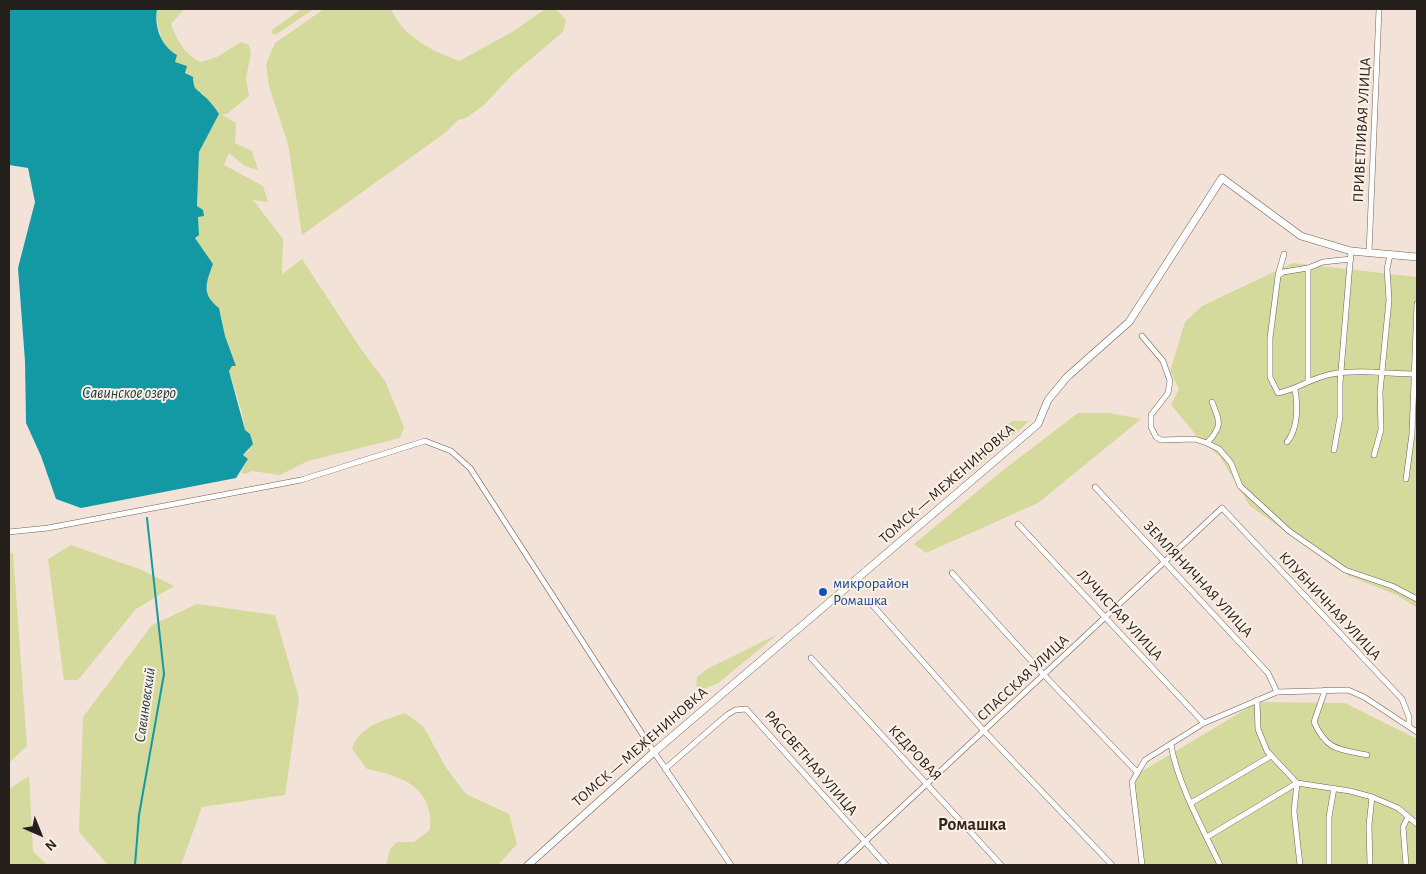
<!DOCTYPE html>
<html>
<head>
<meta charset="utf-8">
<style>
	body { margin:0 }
	#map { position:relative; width:1426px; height:874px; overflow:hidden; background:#f3e2d7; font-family:"Alegreya Sans",sans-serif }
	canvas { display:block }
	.frame { position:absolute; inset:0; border:10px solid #26201c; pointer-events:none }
	.north { position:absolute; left:15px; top:809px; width:50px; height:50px; -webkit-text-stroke:4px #fdf0e7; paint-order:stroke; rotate:136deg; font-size:14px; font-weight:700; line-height:20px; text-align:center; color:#26201c }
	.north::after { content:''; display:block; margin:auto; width:18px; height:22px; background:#26201c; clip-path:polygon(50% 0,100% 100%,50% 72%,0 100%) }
</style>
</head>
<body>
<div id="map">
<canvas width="1426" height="874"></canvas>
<div class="frame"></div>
<div class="north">N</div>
</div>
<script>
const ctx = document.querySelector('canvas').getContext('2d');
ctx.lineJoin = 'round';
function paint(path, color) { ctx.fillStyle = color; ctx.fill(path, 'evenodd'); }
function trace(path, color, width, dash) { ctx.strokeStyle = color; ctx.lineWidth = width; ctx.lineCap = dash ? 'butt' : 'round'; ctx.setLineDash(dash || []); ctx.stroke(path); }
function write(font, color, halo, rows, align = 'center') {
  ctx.font = font + ' "Alegreya Sans",sans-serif'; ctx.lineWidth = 4; ctx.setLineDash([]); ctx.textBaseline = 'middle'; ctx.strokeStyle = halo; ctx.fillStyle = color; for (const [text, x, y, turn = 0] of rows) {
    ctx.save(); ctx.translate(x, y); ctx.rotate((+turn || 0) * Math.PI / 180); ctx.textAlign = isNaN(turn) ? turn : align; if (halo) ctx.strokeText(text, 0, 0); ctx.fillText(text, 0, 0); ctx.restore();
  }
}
paint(new Path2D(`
	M157,9H184L171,24C178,42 184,53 200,62L217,57L241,42L249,45L251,53L246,78L249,96L227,114H221L236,123L235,143L252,151L258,170L245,166L229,153L224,165L263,186L268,202L253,200L283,239L282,274L302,259L361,349L385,381L404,427L400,438L308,461L280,475L252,471L246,474L241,473L248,459L243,455L249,451L241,409L229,371L232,366H236L225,336L221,315L207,295L206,283L213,264L195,238L199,228L198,217L204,216L197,206L199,152L219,114L202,93L197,92L193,85L194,79L187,75L182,64L179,65C165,54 155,25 157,9Z
	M301,9H314L275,35L272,33V30Z
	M324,9H391C403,37 432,51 459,61L512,32L544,10L556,9L566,20L563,32L513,74L484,105L466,118L458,120L445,133L302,235L288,144L269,86L266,64L275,43Z
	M1293,263L1417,277V608L1397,595L1349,576L1250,506L1220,457L1197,436L1171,405L1179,389L1170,371L1185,322L1202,306Z
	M1078,413H1109L1141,419L1038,503L926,553L914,544L1002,471Z
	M1013,421H1029L969,474C980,447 989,436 1013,421Z
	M71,545L142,570L174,586L136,609L78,680H64L48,559Z
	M13,552L27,746L9,763V555Z
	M197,604L275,615L299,698L285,795L202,807L181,865H108L79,832L83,717L152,625Z
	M778,634L717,684L703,689L696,686L697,677L707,669Z
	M1258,702L1345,703L1417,739V865H1141L1134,776Z
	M405,713L423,726L447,769L466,794L509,814L517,844L498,865H386L390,849L397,842H414L430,830C434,787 402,776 367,769L352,749C359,725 384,721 405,713Z
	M29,776L33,851L47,865H9V789Z`), '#d4da9c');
paint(new Path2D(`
	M9,9H157C154,27 161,46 177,55L175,62L187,66L185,73L193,77C194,91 195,87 204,96C207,98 217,110 219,114L199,152L197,206L203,210L204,216L198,217L199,235L195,238L213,264C206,283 201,294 219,308L225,336L236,366H232L229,371L245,430L250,434L253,444L243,455L248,459L236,478L81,508L56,499L41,456L26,423L25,361L18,268L35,202L28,168L9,165Z`), '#1299a4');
trace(new Path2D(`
	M135,865L139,815L164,674L147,518`), '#1299a4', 2);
const street = new Path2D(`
	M1369,253L1379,9
	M1308,268L1283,272L1278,276L1270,338V377L1278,393C1299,389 1310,378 1332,374C1360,369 1389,374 1417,374
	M1278,275L1284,254
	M1142,336L1163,361L1170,381L1168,393L1151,415V427L1156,437L1161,440L1195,439L1207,443L1219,449L1231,463L1240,486L1289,531L1345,570L1392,586L1417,599
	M1308,380V268L1323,262L1351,259
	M1287,442C1298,429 1298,406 1295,390
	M1207,443C1223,426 1220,422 1212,402
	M1334,450L1340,417V383L1351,251
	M1374,455L1381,430L1380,392L1389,300L1387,269L1390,255
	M1406,479L1412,434L1417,304
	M1095,487L1268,673L1277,692
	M1018,524L1204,723
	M9,532L48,528L301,480L425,441L451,451L470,468L654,752L731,865
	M952,573L1044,675L1136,771
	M868,600L984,731L1112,865
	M811,658L1001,865
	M1325,690L1314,722C1327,751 1339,749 1367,755
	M1257,700L1258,729L1267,751L1297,783L1350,791L1372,797L1398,808L1417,824
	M1171,745C1178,785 1203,829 1220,865
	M665,769L727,715L735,710L746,709L886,865
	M1297,783L1294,811L1300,865
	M1191,803L1271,756
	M1207,837L1297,783
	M840,865L1222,508L1402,699L1409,717V726
	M1142,865L1132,782L1145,760L1204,723L1277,692L1348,690L1364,697L1417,732
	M1329,865V817L1334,788
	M1370,865L1369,825L1372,797
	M1406,865L1403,827L1408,817`);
const secondary = new Path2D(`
	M528,865L654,752L1038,424L1048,400L1067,377L1129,322L1222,178L1301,236L1351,251L1417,257`);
trace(street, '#6f6057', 6);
trace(secondary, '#6f6057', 8);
trace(street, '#fff', 5);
trace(secondary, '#fff', 7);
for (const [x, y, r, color] of [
	[823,592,5,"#1a4fb4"]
]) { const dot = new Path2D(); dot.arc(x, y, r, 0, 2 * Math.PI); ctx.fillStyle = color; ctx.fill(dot); trace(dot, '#fdf0e7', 2); }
write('15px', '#26201c', '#fdf0e7', [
	["ПРИВЕТЛИВАЯ УЛИЦА",1362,130,-87],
	["ТОМСК — МЕЖЕНИНОВКА",947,484,-41],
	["ЗЕМЛЯНИЧНАЯ УЛИЦА",1198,579,47],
	["КЛУБНИЧНАЯ УЛИЦА",1330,606,47],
	["ЛУЧИСТАЯ УЛИЦА",1120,615,47],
	["СПАССКАЯ УЛИЦА",1023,678,-43],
	["ТОМСК — МЕЖЕНИНОВКА",640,747,-41],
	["КЕДРОВАЯ",915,753,47],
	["РАССВЕТНАЯ УЛИЦА",811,763,49]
]);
write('15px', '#164399', '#fdf0e7', [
	["микрорайон",833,583],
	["Ромашка",833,600]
], 'left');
write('italic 16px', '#203a3c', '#fdf0e7', [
	["Савинское озеро",129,393],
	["Савиновский",145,705,-82]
]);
write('bold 18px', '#34271f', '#fdf0e7', [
	["Ромашка",972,825]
]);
</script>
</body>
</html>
